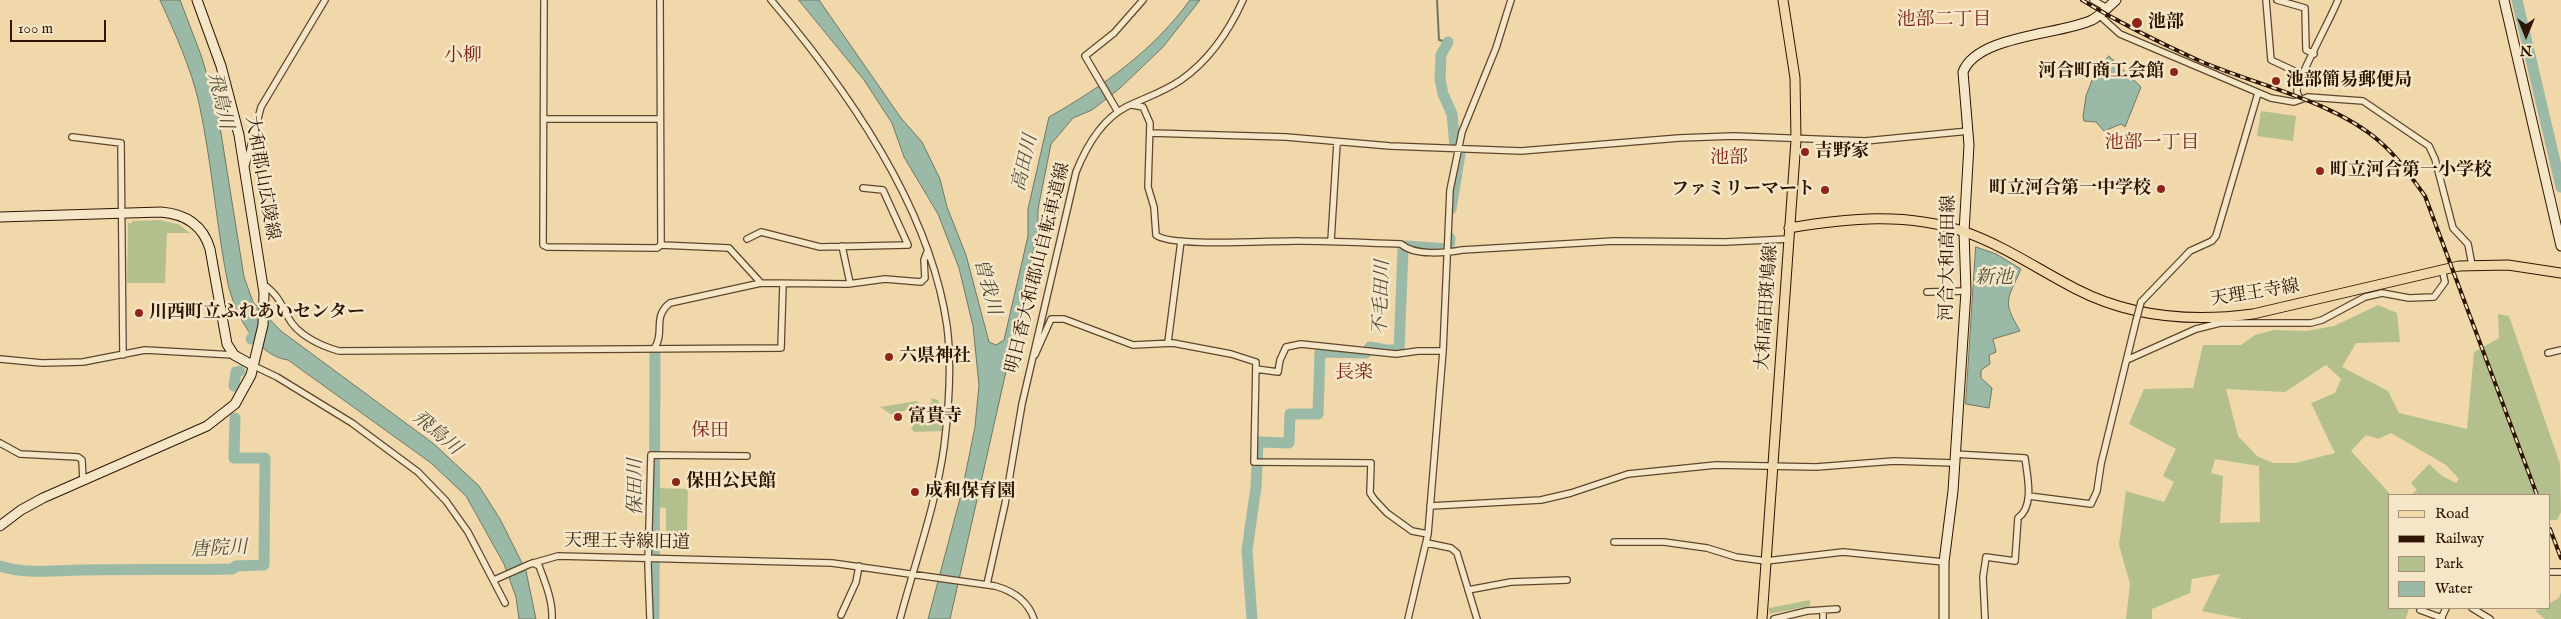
<!DOCTYPE html>
<html>
<head>
<meta charset="utf-8">
<style>
	body { margin:0 }
	#map { position:relative; width:2561px; height:619px; overflow:hidden; background:#f0d8ab; font-family:"IM FELL English",serif }
	canvas { display:block }
	.legend { position:absolute; left:2388px; top:494px; width:162px; height:115px; box-sizing:border-box; background:#f5e6c8; border:1px solid #a59279; margin:0; padding:6px 9px; list-style:none; font-size:15px; color:#2e1502 }
	.legend li { display:flex; align-items:center; gap:10px; height:25px }
	.legend b { width:25px; border:1px solid #a59279 }
	.north { position:absolute; left:2501px; top:10px; width:50px; height:50px; -webkit-text-stroke:4px #f5e6c8; paint-order:stroke; rotate:180deg; font-size:14px; font-weight:700; line-height:20px; text-align:center; color:#2e1502 }
	.north::after { content:''; display:block; margin:auto; width:18px; height:22px; background:#2e1502; clip-path:polygon(50% 0,100% 100%,50% 72%,0 100%) }
	.scale { position:absolute; left:10px; top:20px; width:96px; height:22px; box-sizing:border-box; border:2px solid #2e1502; border-top:0; padding-left:6px; font-size:15px; line-height:18px; white-space:nowrap; color:#2e1502; -webkit-text-stroke:4px #f5e6c8; paint-order:stroke }
</style>
</head>
<body>
<div id="map">
<canvas width="2561" height="619"></canvas>
<ul class="legend">
<li><b style="height:6px;background:#f0d8ab"></b>Road</li>
<li><b style="height:6px;background:#2e1502"></b>Railway</li>
<li><b style="height:14px;background:#b3c08e"></b>Park</li>
<li><b style="height:14px;background:#9abaa7"></b>Water</li>
</ul>
<div class="north">N</div>
<div class="scale">100 m</div>
</div>
<script>
const ctx = document.querySelector('canvas').getContext('2d');
ctx.lineJoin = 'round';
function paint(path, color) { ctx.fillStyle = color; ctx.fill(path, 'evenodd'); }
function trace(path, color, width, dash) { ctx.strokeStyle = color; ctx.lineWidth = width; ctx.lineCap = dash ? 'butt' : 'round'; ctx.setLineDash(dash || []); ctx.stroke(path); }
function write(font, color, halo, rows, align = 'center') {
  ctx.font = font + ' "IM FELL English","Noto Serif JP",serif'; ctx.lineWidth = 5; ctx.setLineDash([]); ctx.textBaseline = 'middle'; ctx.strokeStyle = halo; ctx.fillStyle = color; for (const [text, x, y, turn = 0] of rows) {
    ctx.save(); ctx.translate(x, y); ctx.rotate((+turn || 0) * Math.PI / 180); ctx.textAlign = isNaN(turn) ? turn : align; if (halo) ctx.strokeText(text, 0, 0); ctx.fillText(text, 0, 0); ctx.restore();
  }
}
paint(new Path2D(`
	M2261,111L2296,116L2293,141L2257,136Z
	M159,220L178,224L190,233H167L165,283H127L128,223H132V221Z
	M2378,305L2397,313L2400,342L2356,343L2342,367L2388,391L2399,413L2467,429L2474,352L2499,338L2498,314L2509,316L2560,464L2561,512L2557,520H2550V495H2411L2417,490L2411,483L2429,464L2442,476L2456,483L2459,479L2446,465L2391,433L2378,439L2366,435L2351,451L2391,495L2390,608H2409L2406,619H2243L2202,611L2220,574L2192,579L2190,593L2152,609V619H2126L2130,584L2119,545L2126,491L2164,502L2174,482L2163,476L2176,449L2129,424L2144,389L2193,388L2203,345H2241L2255,335L2274,330L2307,331L2334,326ZM2326,365L2341,379L2335,393L2311,403L2335,453L2295,463H2273L2257,456L2238,436L2226,389L2285,392ZM2215,459L2259,466L2260,522L2220,523L2223,476L2211,473Z
	M931,398L938,400L940,406L944,405L945,407L943,431L914,432L911,428L917,421L935,423L936,418H940L938,413L930,409L928,404L932,403Z
	M917,401L920,405L892,415L880,407Z
	M655,488L688,489L687,534H666V508L655,507Z
	M2561,592V619H2545L2535,611L2541,608H2550V603L2559,598Z
	M1810,600V606L1769,614V608Z`), '#b3c08e');
const water = new Path2D(`
	M160,0H180L201,55L217,108L244,277L253,302L281,331L434,444L479,486L500,519L526,571L536,619H519L516,597L504,564L466,496L431,463L288,360C256,356 235,313 228,284C216,224 212,163 199,103C191,68 175,33 160,0Z
	M799,0H819L901,118L922,142L940,179L947,207L966,255L989,342L996,345L1004,340L1028,236V209L1049,117C1102,87 1154,50 1190,0H1200L1163,47L1119,89L1092,110L1073,118L1051,144L1038,209V230L950,619H928L962,491L975,427L979,385L973,326L959,268L938,214L904,157L892,123L864,80Z
	M2109,56L2141,87L2125,127L2121,124L2104,131L2096,122L2084,121L2083,117L2086,96L2094,75Z
	M1976,247L1996,254L2021,269C2007,301 2002,300 2020,331L1993,339L1996,352L1989,355L1990,364L1981,370V378L1992,388L1989,408L1966,404Z`);
paint(water, '#9abaa7');
trace(water, '#6f7865', 1);
trace(new Path2D(`
	M1437,0L1439,40L1448,42`), '#6f7865', 2);
trace(new Path2D(`
	M2517,0L2561,187
	M1448,42L1441,55L1440,79L1443,94L1452,114L1455,147
	M1451,209L1460,154
	M251,339L259,328
	M234,386L236,372L240,371
	M0,566C26,574 53,571 79,570C130,569 182,570 232,569L236,566L264,565L265,458H234L235,418
	M654,619L655,354
	M1252,619L1247,550L1256,487L1258,442L1289,443L1290,414H1318L1320,352L1366,353L1370,347L1386,350H1399L1403,250L1406,246L1449,249L1450,238`), '#9abaa7', 11);
const minor = new Path2D(`
	M544,0L543,245L547,247L657,248L661,245L729,248L761,283
	M660,0L661,245
	M771,0C847,89 930,207 947,326C952,365 949,407 944,447C936,505 915,562 900,619
	M2093,0L2107,8
	M2266,0L2271,60L2301,74
	M2277,0L2305,8L2306,50L2314,54
	M2099,15L2120,34L2271,98L2294,102L2308,97L2363,101L2429,146L2435,159L2453,228L2468,244L2472,265
	M2300,99C2299,96 2297,94 2297,91C2296,82 2332,16 2338,0
	M1132,105L1143,107L1150,123L1148,187L1154,207L1156,235C1171,248 1276,240 1301,241C1334,241 1367,243 1401,244C1414,256 1445,253 1462,250L1614,241L1725,242L1789,239
	M1118,112L1085,56L1114,33L1143,0
	M544,119H660
	M1150,133L1286,137L1390,146L1521,151L1679,138L1734,136L1865,141L1969,131
	M72,137L121,143L123,355
	M246,165L261,107L325,0
	M747,239L761,232L820,247L908,245L883,190L863,188
	M1331,241L1337,143
	M842,246L850,283
	M263,284C277,294 281,303 288,317C297,335 321,346 339,351L781,348L783,284
	M1927,292L1966,291
	M2141,302L2190,251L2212,241L2216,236L2258,93
	M1168,342L1181,241
	M655,347C665,332 652,317 670,303L761,283L848,284L885,279L921,282L925,278L924,260L927,252
	M2548,353L2561,350
	M1035,355L1051,319H1064L1133,345L1173,343L1231,354L1256,362L1254,462L1371,463L1370,493L1374,499L1387,513L1412,531L1428,534
	M0,359L42,363L83,362L145,350L234,355
	M2129,359L2196,329L2220,323H2311L2322,320L2365,297L2382,293L2409,298L2434,297L2445,282L2442,269
	M254,366L277,377L352,423L418,472L446,501L468,532L505,603
	M1256,369L1278,372L1280,360L1286,347L1301,344L1396,354L1418,351H1443
	M0,443L20,454L78,457L82,460L83,480
	M1954,454L2025,458C2027,475 2035,506 2018,518L2015,561L1986,557L1983,577L1985,619
	M2029,496L2091,504L2097,491L2101,464L2136,321
	M1430,506L1541,500L1571,493L1628,474L1716,465L1816,467L1894,461L1954,463
	M1614,542H1664L1707,548L1736,557L1766,561L1843,552L1944,562
	M1427,543L1451,548L1457,553L1477,619
	M533,563L539,566C545,582 553,601 552,619
	M2550,572H2561
	M494,580L530,564L558,556L832,563L995,586C1013,591 1028,601 1034,619
	M987,584L1005,504L1022,404L1076,172C1086,147 1101,120 1126,107C1144,98 1164,92 1181,80C1208,61 1229,31 1243,0
	M1468,590L1511,582L1567,580
	M2421,608L2420,610L2442,618
	M2472,608L2490,619
	M1823,610V619
	M841,615L856,582L859,566
	M650,619L648,565L651,455L747,456
	M1408,619L1428,534L1443,351L1450,190L1462,132L1496,48L1511,0
	M1774,619L1807,611L1837,609
	M2441,619L2446,608`);
const secondary = new Path2D(`
	M2504,0L2561,246
	M0,217L161,212C186,214 203,225 210,249L227,344L234,355L254,366
	M0,526L21,510L43,498L207,426L235,404L251,375L263,325L264,293L239,135L221,66L197,0
	M1944,619V562L1953,491L1966,291L1964,232L1969,145L1963,72C1977,35 2060,35 2092,20C2101,15 2108,7 2116,0`);
const primary = new Path2D(`
	M1789,228C1848,218 1907,212 1965,232C2005,246 2039,270 2076,289C2130,317 2193,322 2253,314L2459,266L2508,265L2561,273
	M1762,619L1796,140L1795,78L1783,0`);
trace(minor, '#5e462c', 8);
trace(secondary, '#2e1502', 11);
trace(primary, '#2e1502', 11);
trace(minor, '#f5e6c8', 5.5);
trace(secondary, '#f5e6c8', 9);
trace(primary, '#f0d8ab', 9);
const rail = new Path2D(`
	M2082,0C2120,23 2160,43 2200,61C2256,85 2333,101 2379,141C2398,157 2411,177 2425,196L2537,495
	M2550,529L2561,558`);
trace(rail, '#2e1502', 4);
trace(rail, '#f5e6c8', 2, [5.5]);
const minorBridge = new Path2D(`
	M2136,321L2141,302`);
trace(minorBridge, '#5e462c', 8, []);
trace(minorBridge, '#f5e6c8', 5.5);
for (const [x, y, r, color] of [
	[2137,23,6,"#8f2418"],
	[2174,72,5,"#8f2418"],
	[2276,81,5,"#8f2418"],
	[1805,152,5,"#8f2418"],
	[2320,171,5,"#8f2418"],
	[2161,189,5,"#8f2418"],
	[1825,190,5,"#8f2418"],
	[139,313,5,"#8f2418"],
	[889,357,5,"#8f2418"],
	[898,417,5,"#8f2418"],
	[676,482,5,"#8f2418"],
	[915,492,5,"#8f2418"]
]) { const dot = new Path2D(); dot.arc(x, y, r, 0, 2 * Math.PI); ctx.fillStyle = color; ctx.fill(dot); trace(dot, '#f5e6c8', 2); }
write('bold 18px', '#2e1502', '#f5e6c8', [
	["池部",2148,23],
	["河合町商工会館",2164,72,"right"],
	["池部簡易郵便局",2286,81],
	["吉野家",1815,152],
	["町立河合第一小学校",2330,171],
	["町立河合第一中学校",2151,189,"right"],
	["ファミリーマート",1815,190,"right"],
	["川西町立ふれあいセンター",149,313],
	["六県神社",899,357],
	["富貴寺",908,417],
	["保田公民館",686,482],
	["成和保育園",925,492]
], 'left');
write('18px', '#2e1502', '#f5e6c8', [
	["大和郡山広陵線",261,178,80],
	["河合大和高田線",1949,258,-89],
	["明日香大和郡山自転車道線",1039,268,-76],
	["天理王寺線",2255,294,-9],
	["大和高田斑鳩線",1768,308,-86],
	["天理王寺線旧道",627,543,1]
]);
write('19px', '#7a1f14', '#f5e6c8', [
	["池部二丁目",1944,21],
	["小柳",463,57],
	["池部一丁目",2152,144],
	["池部",1729,159],
	["長楽",1354,374],
	["保田",710,432]
]);
write('italic 19px', '#544f3c', '#f5e6c8', [
	["飛鳥川",219,101,77],
	["高田川",1026,163,-77],
	["新池",1994,279],
	["曽我川",986,287,75],
	["不毛田川",1383,298,-88],
	["飛鳥川",436,434,40],
	["保田川",637,487,-90],
	["唐院川",219,550,-3]
]);
</script>
</body>
</html>
